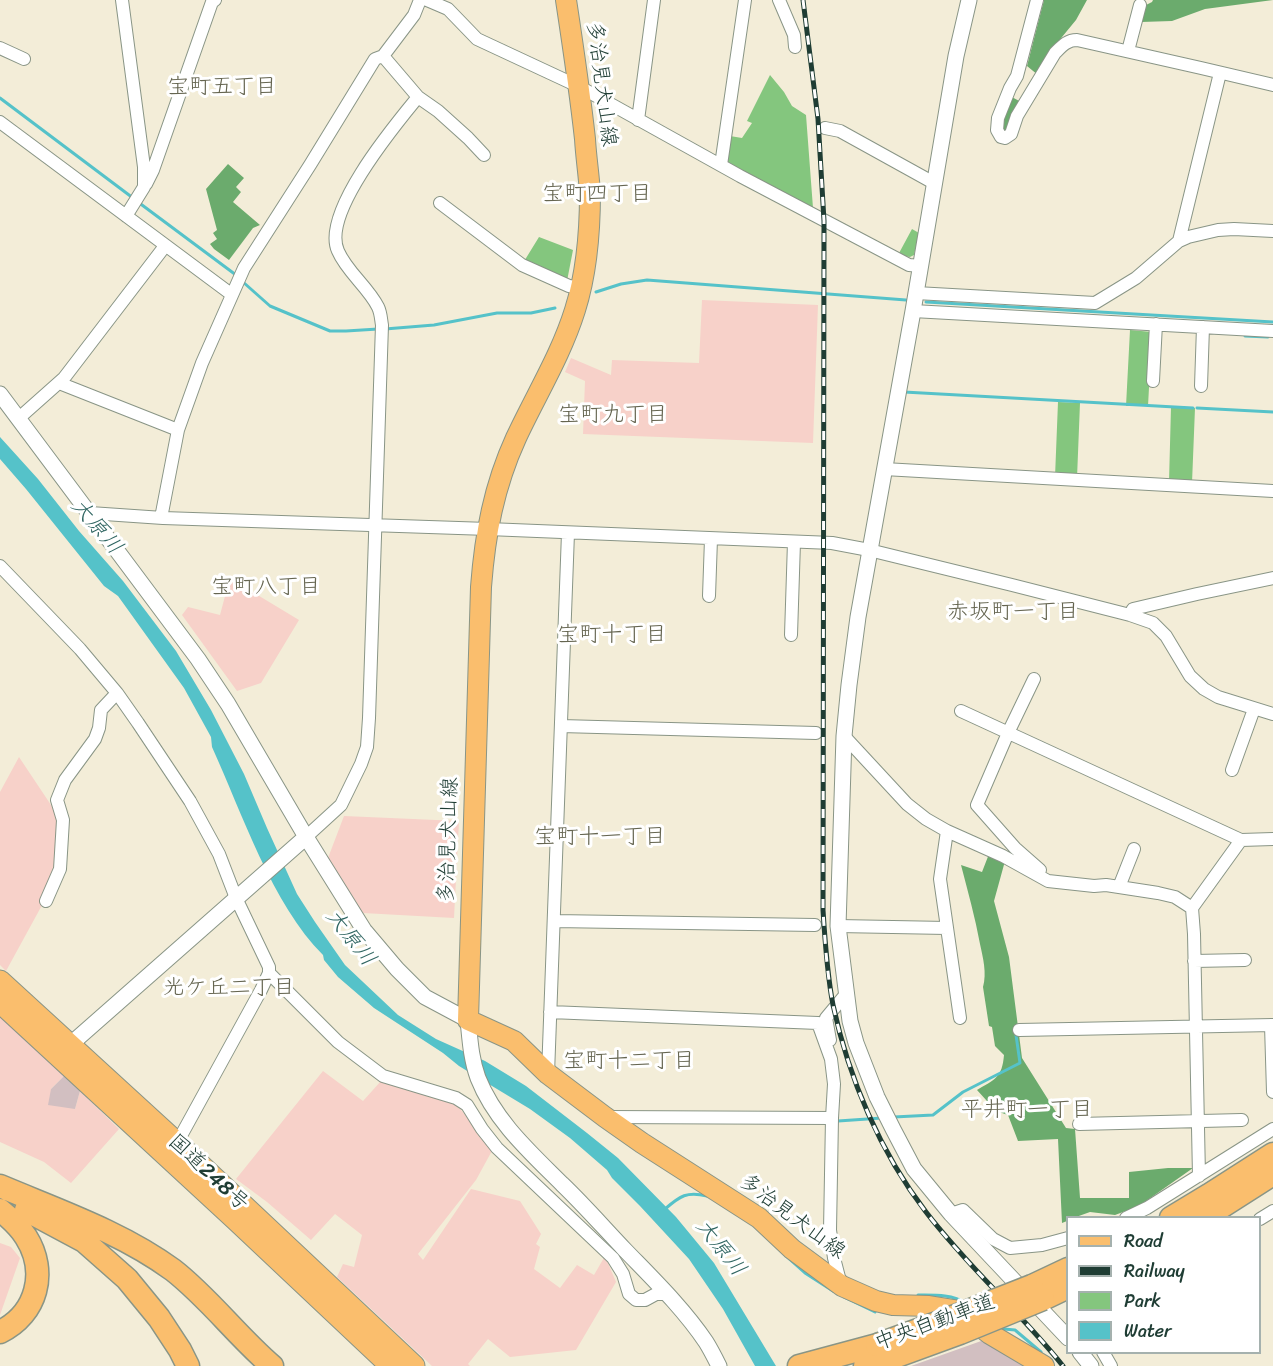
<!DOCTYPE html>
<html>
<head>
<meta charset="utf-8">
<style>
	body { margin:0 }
	#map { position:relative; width:1273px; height:1366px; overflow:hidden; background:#f3edd8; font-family:Sriracha,sans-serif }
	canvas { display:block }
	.legend { position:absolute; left:1066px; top:1216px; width:195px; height:138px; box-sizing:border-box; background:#fff; border:2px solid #a5b1ae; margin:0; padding:8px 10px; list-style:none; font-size:18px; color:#1f3d34 }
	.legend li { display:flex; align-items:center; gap:12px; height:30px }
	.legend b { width:30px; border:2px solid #a5b1ae }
</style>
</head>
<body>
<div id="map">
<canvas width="1273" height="1366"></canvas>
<ul class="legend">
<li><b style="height:8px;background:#fabe6d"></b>Road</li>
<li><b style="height:8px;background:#1f3d34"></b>Railway</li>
<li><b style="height:16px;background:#84c67e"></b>Park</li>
<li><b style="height:16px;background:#55c2c9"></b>Water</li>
</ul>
</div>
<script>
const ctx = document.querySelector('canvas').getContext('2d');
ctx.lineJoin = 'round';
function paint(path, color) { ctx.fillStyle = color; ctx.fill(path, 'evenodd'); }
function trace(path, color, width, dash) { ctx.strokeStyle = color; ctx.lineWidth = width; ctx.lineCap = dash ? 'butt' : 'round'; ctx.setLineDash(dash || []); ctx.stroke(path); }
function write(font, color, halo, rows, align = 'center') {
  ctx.font = font + ' Sriracha,"Klee One",sans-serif'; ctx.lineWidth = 6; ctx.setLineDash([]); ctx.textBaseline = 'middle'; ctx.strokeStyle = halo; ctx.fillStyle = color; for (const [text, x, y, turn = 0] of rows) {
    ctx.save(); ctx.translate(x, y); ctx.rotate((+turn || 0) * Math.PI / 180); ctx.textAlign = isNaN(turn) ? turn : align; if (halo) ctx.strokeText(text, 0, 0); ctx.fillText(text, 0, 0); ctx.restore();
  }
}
paint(new Path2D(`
	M702,300L818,305L813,443L583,434L585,381L565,372L571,358L611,375L612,360L699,363Z
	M229,581L241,585L299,620L261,683L237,691L182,615L188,607L220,615Z
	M19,757L55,811L62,832L56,872L41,907L6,971L0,965V792Z
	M344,816L459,821L454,918L363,913L328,858Z
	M0,1015L64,1076L51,1089L75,1109L80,1091L119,1129L71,1183L44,1162L0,1142Z
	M323,1071L363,1101L381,1081L457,1105L493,1149L476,1180L418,1254L423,1260L471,1189L520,1201L541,1234L536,1244L540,1247L534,1269L560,1288L577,1265L594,1275L605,1256L616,1282L576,1350L510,1357L488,1339L468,1364L470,1366H432L337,1277L343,1264L354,1267L362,1235L335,1214L311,1240L267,1202L236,1179Z
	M0,1243L11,1247L20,1258L0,1315Z`), '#f7d1c9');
paint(new Path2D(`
	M64,1076L80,1091L75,1109L48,1105L51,1089Z
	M984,1340L1033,1366H911Z`), '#d2bfc1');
paint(new Path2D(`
	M770,75L784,92L792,106L806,115L813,208L727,162L730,136L742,138L752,123L747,121Z
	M912,229L919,233L914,255L910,257L898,255Z
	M539,237L573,250L567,281L523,263Z
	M1130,330L1152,332L1148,406H1126Z
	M1058,402L1080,403L1077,478L1055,477Z
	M1171,407L1195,408L1192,483L1169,482Z`), '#84c67e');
paint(new Path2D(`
	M1044,0H1087L1076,20L1062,37L1038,75L1027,66Z
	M1153,0H1273L1205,9L1172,21L1141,22L1144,6L1152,2Z
	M1010,96L1021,102L1006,132L1002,129L1005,106Z
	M228,164L244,178L236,187L241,192L233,202L260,225L253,228L229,260L214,249L210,244L217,239L213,233L217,230L206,189Z
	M989,854L1005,861L994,901L1009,957L1022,1058L1066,1128L1075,1129L1080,1198H1129V1172L1168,1168H1193L1139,1206L1115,1215L1090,1212L1076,1217L1068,1218L1067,1221L1062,1223L1058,1139L1018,1141L1008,1115L996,1111L977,1090C995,1079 1002,1078 1004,1055L995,1046L992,1027L989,1026L983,987C987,973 983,958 980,944C975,917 968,892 961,865L982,872Z`), '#6bab6d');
paint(new Path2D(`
	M0,437L38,479L79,531L123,581L176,651L211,710L244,774L267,828L297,894L315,922L345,965L398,1015L436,1039L485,1061L526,1086L587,1133L618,1158L676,1217L714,1263L776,1366H755L723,1309L689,1259L640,1206L612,1178L607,1170L570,1138L530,1109L459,1066L443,1053L374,1008L338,977L324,960L323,955C272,904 242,813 212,747L211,737L184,688L118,596L104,586L26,489L0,459Z`), '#55c2c9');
trace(new Path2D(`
	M0,98L133,198
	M138,202L236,275
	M243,282L270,306L330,331H346L378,329
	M596,292L621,284L647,280L906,300
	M926,302L1273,322
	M385,329L434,325L497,313H531L555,308
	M1245,336L1268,337
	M904,392L1193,408
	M1197,408L1273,412
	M894,1117L933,1115L963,1092L1020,1063L1016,1035
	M838,1121L882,1118
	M665,1209C680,1196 687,1191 707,1196
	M786,1256L805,1273L833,1291
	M918,1295C934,1295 952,1294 966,1303
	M844,1297L875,1312
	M1001,1327L1004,1329L1015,1330L1041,1352`), '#55c2c9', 3);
const minor = new Path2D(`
	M122,0L144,167V187L126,216
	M427,0L448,9L477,39L580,87L740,176L909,265L920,266
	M779,0L794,35L795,47
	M1037,0L1017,76L1010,88L998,118L997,130L1001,137L1005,138L1011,134L1017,116L1055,53C1062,46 1067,40 1077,40L1201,68L1273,85
	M0,48L24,59
	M1128,51L1140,5
	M383,56L418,97L438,111L468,138L484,155
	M638,120L654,0
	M0,122L231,294
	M825,128L840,131L934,183
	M721,165L745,0
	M146,184L153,170L212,2L215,0
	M440,203L522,265L569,286L581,288
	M1179,241L1220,73
	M916,293L1095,303L1136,278L1179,241L1188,237L1218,230L1234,229L1273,231
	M913,311L1273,331
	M1153,381L1156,324
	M59,383L178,430
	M1201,386L1203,327
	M19,418L64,378L165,246
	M884,469L1273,491
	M90,513L163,518L488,529L832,543L869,550L1012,585L1130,615L1153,623L1166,636L1190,676L1204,689L1218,697L1273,714
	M161,518L178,430L202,363L244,268L310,165L375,59L383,56L414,15L420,0
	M0,566L80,649L117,693L138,723L190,801L219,854L236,898L269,967V973L261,990L177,1143
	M709,596L711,539
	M1130,615L1133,609L1197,594L1273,578
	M791,635L794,542
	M1034,679L1008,733L977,805L1015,848L1040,870
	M961,711L1241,840L1273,839
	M561,726L816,733
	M844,736L907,804L926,819L947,831L1003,856L1048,881L1094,886L1106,885L1158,893L1175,897L1192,908L1194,934L1199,1176
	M1232,770L1254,709
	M947,831L940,879L960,1018
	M306,837L341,805L361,764L367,747L369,718L382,325C381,320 381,313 378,307C368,287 347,272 338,251C321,213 395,125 418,97
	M1119,887L1134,849
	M46,901L60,869L63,820L57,800L65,780L95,739L99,728L101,710L117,693
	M1192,908L1241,840
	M554,921L815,925
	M838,926L947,928
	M1194,961L1245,960
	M269,973L338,1042L383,1076L456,1098L467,1105L482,1129L497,1148L613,1258L623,1274L629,1294L636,1300H645L656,1294H668
	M550,1012L818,1023L831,1059L834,1084L832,1118
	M1271,1025L1273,1092
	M1019,1030L1273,1025
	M830,1040L826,1018L846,994
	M548,1074L568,533
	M607,1117L832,1118L830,1230L834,1258L841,1285
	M1079,1124L1242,1120
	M951,1214L963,1210L993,1239L1010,1248L1042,1245L1068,1238
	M1126,1218L1147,1208L1273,1129
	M1260,1219L1273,1211
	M1103,1352L1111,1366`);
const tertiary = new Path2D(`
	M969,0L956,56L913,311L858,617L849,685L844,736L838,926L850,1021L856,1043L877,1097L893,1129L914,1169L951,1214L1068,1338
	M0,394L198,659L228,704L306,837L364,930L397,969L425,997L468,1020C470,1040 471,1059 478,1078C495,1121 530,1152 562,1184C584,1205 604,1228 625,1250C653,1279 683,1308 706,1342C711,1350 715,1358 719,1366
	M63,1051L306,837
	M1080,1352L1091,1366`);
const primary = new Path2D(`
	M566,0C573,46 580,93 585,139C586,157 589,176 590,193C590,233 587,272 575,310C561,355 536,395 516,438C494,486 485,534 481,587L468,1020L514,1041L548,1074L605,1117L642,1143L759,1218L792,1249L842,1286L876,1301L893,1305L929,1306L954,1310L973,1321L990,1334L1044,1366`);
const trunk = new Path2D(`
	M0,981L177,1143L414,1366
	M0,1002L235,1219L391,1366`);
const motorway = new Path2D(`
	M0,1186C59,1211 121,1232 173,1270C209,1298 237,1336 272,1366
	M0,1210C10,1218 19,1226 26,1237C48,1272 37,1314 0,1332
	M26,1210L84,1241L127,1279L159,1318L180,1350L188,1366
	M1171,1218L1209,1195L1273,1154
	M1204,1218L1273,1174
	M1032,1286L1068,1269
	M1043,1299L1068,1287
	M799,1366L877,1345
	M865,1366L886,1360`);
trace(minor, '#899586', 14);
trace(tertiary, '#899586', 17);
trace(primary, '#899586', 22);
trace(trunk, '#899586', 23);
trace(motorway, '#899586', 25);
trace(minor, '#fff', 12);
trace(tertiary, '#fff', 15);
trace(primary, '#fabe6d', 20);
trace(trunk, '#fabe6d', 21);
trace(motorway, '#fabe6d', 22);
const rail = new Path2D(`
	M803,0L818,119L824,221L823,910C825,942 827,974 833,1005C849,1079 880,1152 926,1212C968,1267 1020,1312 1063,1366`);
trace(rail, '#1f3d34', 5);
trace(rail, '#fff', 3, [9]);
const motorwayBridge = new Path2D(`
	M877,1345L948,1319L1032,1286
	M886,1360L960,1333L1043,1299`);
trace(motorwayBridge, '#899586', 25, []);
trace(motorwayBridge, '#fabe6d', 22);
write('21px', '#1f3d34', '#fff', [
	["多治見犬山線",601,84,83],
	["多治見犬山線",449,840,-88],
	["国道248号",208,1173,43],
	["多治見犬山線",792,1217,37],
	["中央自動車道",935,1323,-20]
]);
write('22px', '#656550', '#fff', [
	["宝町五丁目",222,87],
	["宝町四丁目",597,194],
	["宝町九丁目",613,415],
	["宝町八丁目",266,587],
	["赤坂町一丁目",1013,612],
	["宝町十丁目",612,635],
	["宝町十一丁目",600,837],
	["光ケ丘二丁目",229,988],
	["宝町十二丁目",629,1061],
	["平井町一丁目",1027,1110]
]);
write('italic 22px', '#2f6561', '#fff', [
	["大原川",96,527,49],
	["大原川",350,938,52],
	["大原川",720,1248,52]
]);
</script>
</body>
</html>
